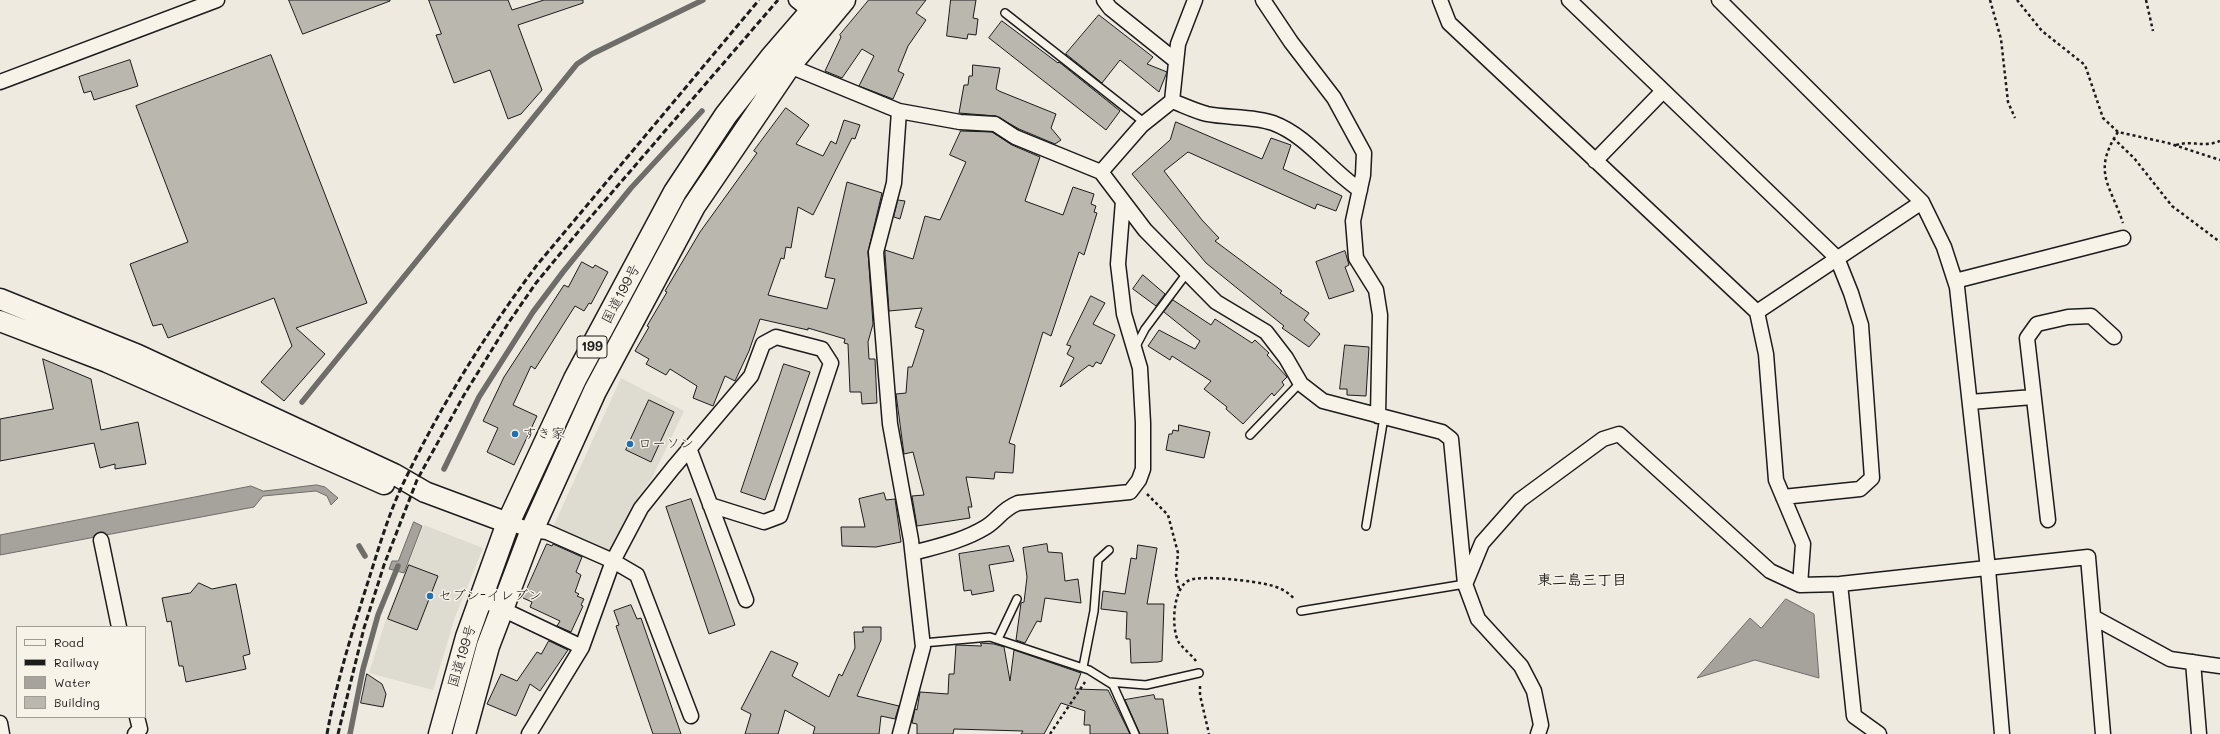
<!DOCTYPE html>
<html>
<head>
<meta charset="utf-8">
<style>
	body { margin:0 }
	#map { position:relative; width:2220px; height:734px; overflow:hidden; background:#eeeae0; font-family:Mali,sans-serif }
	canvas { display:block }
	.legend { position:absolute; left:16px; top:626px; width:130px; height:92px; box-sizing:border-box; background:#f7f3e8; border:1px solid #9f9d96; margin:0; padding:5px 7px; list-style:none; font-size:12px; color:#1c1c1c }
	.legend li { display:flex; align-items:center; gap:8px; height:20px }
	.legend b { width:20px; border:1px solid #9f9d96 }
</style>
</head>
<body>
<div id="map">
<canvas width="2220" height="734"></canvas>
<ul class="legend">
<li><b style="height:5px;background:#f7f3e8"></b>Road</li>
<li><b style="height:5px;background:#1c1c1c"></b>Railway</li>
<li><b style="height:11px;background:#a6a39d"></b>Water</li>
<li><b style="height:11px;background:#bab7af"></b>Building</li>
</ul>
</div>
<script>
const ctx = document.querySelector('canvas').getContext('2d');
ctx.lineJoin = 'round';
function paint(path, color) { ctx.fillStyle = color; ctx.fill(path, 'evenodd'); }
function trace(path, color, width, dash) { ctx.strokeStyle = color; ctx.lineWidth = width; ctx.lineCap = dash ? 'butt' : 'round'; ctx.setLineDash(dash || []); ctx.stroke(path); }
function write(font, color, halo, rows, align = 'center') {
  ctx.font = font + ' Mali,"Klee One",sans-serif'; ctx.lineWidth = 3; ctx.setLineDash([]); ctx.textBaseline = 'middle'; ctx.strokeStyle = halo; ctx.fillStyle = color; for (const [text, x, y, turn = 0] of rows) {
    ctx.save(); ctx.translate(x, y); ctx.rotate((+turn || 0) * Math.PI / 180); ctx.textAlign = isNaN(turn) ? turn : align; if (halo) ctx.strokeText(text, 0, 0); ctx.fillText(text, 0, 0); ctx.restore();
  }
}
paint(new Path2D(`
	M621,378L684,411L652,478L639,496L609,553L553,527Z
	M424,525L483,548L455,617L433,690L369,673L385,622Z`), '#dedbd1');
const water = new Path2D(`
	M317,485L325,487L338,498L331,505L327,496L316,491L263,496L254,507L0,555V535L251,486L263,491Z
	M414,522L422,526L404,573L389,569L392,561H398Z
	M1786,599L1814,614L1819,678L1755,660L1697,678L1750,618L1761,628Z`);
paint(water, '#a6a39d');
trace(water, '#6f6d69', 1);
trace(new Path2D(`
	M302,402L577,64L592,54L703,0
	M444,469L479,397L533,312L563,272L631,188L702,111
	M359,546L365,556
	M350,734L363,669L378,615L398,566`), '#6f6d69', 5.5);
const building = new Path2D(`
	M289,0H390V1L303,34Z
	M429,0H508L512,10L544,0H583V3L518,25L542,90L521,114L508,119L490,70L454,83L436,35L441,34Z
	M869,0H926L916,13L926,20L908,46L898,71L904,74L893,99L859,86L874,56L862,49L842,78L825,71L841,37L840,35Z
	M951,0H976L973,18L978,19L976,35L968,34L967,39L947,36Z
	M1099,15L1153,57L1147,64L1167,72L1159,92L1120,60L1102,83L1066,54Z
	M1002,21L1058,63L1059,62L1120,111L1106,130L989,38Z
	M271,55L367,303L296,328L325,354L284,401L261,382L292,346L274,298L168,338L162,324L153,326L130,264L188,242L136,106Z
	M130,60L138,86L94,100L91,91L84,93L79,77Z
	M973,65L1000,68L996,89L999,91L1056,114L1051,128L1061,140L1055,144L1019,129L996,116L959,113L964,85H968L969,76H972Z
	M786,108L809,125L796,144L823,156L831,141L836,144L844,120L860,125L855,139L852,138L813,215L798,207L791,248L786,247L784,259L781,258L768,295L827,309L835,279L825,277L847,182L882,193L868,252L873,324L868,342L869,359H875L877,403L862,404L861,392H850L848,344L844,343L845,339L808,328V330L760,319L749,351L735,381L725,376L713,406L693,398L697,386L670,369L666,375L646,364L649,359L635,351L649,327L647,326L667,292L665,291L700,232L757,153L754,151Z
	M1176,122L1262,159L1271,138L1291,145L1283,169L1342,196L1336,211L1317,204L1315,209L1188,152L1164,171L1202,220L1219,238L1215,241L1282,291L1280,293L1309,313L1304,320L1320,334L1309,347L1282,328L1284,326L1206,263L1132,174L1170,140Z
	M961,131L992,132L1012,145L1040,157L1025,201L1063,215L1073,187L1094,194L1091,204L1096,206L1094,212L1097,213L1084,255L1079,252L1051,336L1043,332L1009,443L1015,445L1013,473L995,472L994,479L966,477L972,507H968L970,518L917,526L912,496L924,495L913,452L904,454L896,394L906,393L908,367H912L924,330L915,327L922,308L889,311L885,253V250L913,259L925,216L940,220L966,162L950,155Z
	M898,200L905,201L900,219L894,217Z
	M1345,251L1349,265L1345,267L1354,291L1329,299L1316,262Z
	M582,262L593,268L595,265L608,272L591,304L589,303L584,311L575,306L535,369L531,366L513,405L537,416L514,465L487,452L498,428L483,421L504,377L564,285L568,287Z
	M1143,275L1165,294L1156,306L1133,289Z
	M1091,296L1105,303L1093,324L1115,335L1101,364L1096,362L1093,367L1089,365L1060,387L1074,358L1067,354L1071,346L1067,345Z
	M1173,300L1211,325L1215,319L1252,343L1255,340L1269,353L1267,355L1287,377L1282,382L1284,385L1274,396L1272,393L1243,424L1226,409L1227,407L1204,389L1211,381L1172,356L1170,360L1148,346L1159,330L1195,349L1200,341L1164,312Z
	M1345,345L1369,347L1366,396L1347,395V389H1340Z
	M43,359L91,379L101,430L138,422L146,464L115,469V464L100,468L94,443L0,461V419L53,409Z
	M784,364L810,372L765,500L741,492Z
	M649,400L674,412L651,462L626,450Z
	M1179,425L1210,432L1204,458L1166,450L1169,434H1172L1173,430L1178,431Z
	M884,493L886,500L895,499L901,542L876,547L842,546L841,527H865L859,499Z
	M691,499L735,625L709,634L666,507Z
	M547,544L552,546L553,544L582,557L576,572L581,575L575,592L579,594L577,596L584,599L581,605L583,606L571,632L557,626L560,621L530,607L532,602L523,598Z
	M1047,544L1048,552L1062,553L1065,581L1078,579L1081,603L1045,598L1041,622L1037,621L1025,643L1016,640L1021,603L1024,602L1027,577L1023,548Z
	M1138,545L1157,548L1147,604H1164L1162,661L1158,662L1131,663L1130,639H1126L1127,612L1101,609L1103,591L1125,594L1131,558L1136,559Z
	M1009,546L1014,561L989,565L994,591L972,595L971,590L964,591L959,554Z
	M409,565L438,576L417,630L388,619Z
	M199,583L212,589L236,584L250,654L243,656L246,669L186,682L183,666H179L171,621L167,622L162,598L190,593Z
	M631,605L637,619L641,618L681,734H653L616,626L619,625L614,611Z
	M863,627H881V640L857,696L899,706L895,719L881,716L879,734H813L815,727L785,710L778,734H745L751,714L741,709L771,651L798,663L792,676L829,697L839,674L842,676L855,648L854,632H863Z
	M549,641L568,650L540,691L530,684L516,716L487,704L501,674L517,681L537,652L541,654Z
	M981,643L994,644L1004,647L1010,681L1014,650L1081,673L1075,689L1108,690L1130,734H1090V725H1084L1085,711L1061,703L1044,734H1021L1023,731L954,729L953,734H917V724L912,723L915,709L917,710L920,692L948,694L949,674H954L956,645L981,646Z
	M367,674L382,684L386,694L383,707L361,703Z
	M1154,695L1155,699H1163L1168,734H1140L1125,700Z`);
paint(building, '#bab7af');
trace(building, '#1c1c1c', 1);
const lane = new Path2D(`
	M1005,13L1145,123
	M1135,348L1145,329L1187,273
	M1250,435L1300,383
	M1366,526L1384,417
	M1301,611L1465,584
	M998,639L1017,599
	M923,643L990,637L1089,670L1113,685L1135,734
	M1083,667L1094,611L1098,560L1109,550
	M1109,682L1146,685L1199,673`);
const street = new Path2D(`
	M796,0L811,12
	M1104,0L1110,8L1176,61
	M1263,0L1291,42L1334,98L1364,153L1363,175L1353,221L1356,258L1376,290L1380,315L1378,416
	M1440,0L1449,23L1757,312L1766,354L1776,480L1803,544L1800,585
	M1569,0L1837,258L1851,293L1861,325L1872,478L1860,489L1783,497
	M1719,0L1922,202L1944,247L1957,287L1988,569L2002,734
	M782,63L899,111L960,122L995,124L1015,137L1101,172L1145,230L1216,302L1266,332L1286,358L1301,384L1323,401L1442,432L1451,439L1465,584L1478,619L1521,666L1534,691L1541,725L1538,734
	M0,82L217,0
	M1172,101C1183,105 1195,111 1207,114C1227,118 1254,116 1273,123C1308,136 1330,170 1360,190
	M899,111L894,183L876,252L890,424L911,540L923,647L900,734
	M1595,161L1663,91
	M1101,172L1142,125L1172,101L1178,44L1195,0
	M1955,281L2123,238
	M1757,312L1922,202
	M1970,402L2033,397
	M689,448L746,600
	M2048,520L2027,338L2037,324L2068,317L2091,316L2114,337
	M508,523L532,530L547,532L613,561L637,575L691,716
	M101,540L119,627
	M913,553C938,546 963,541 986,527C999,519 1001,510 1018,503L1130,492L1139,480L1143,469V423L1140,368L1124,314L1118,264L1123,201
	M1466,582L1482,543L1520,500L1603,439L1619,434L1770,571L1800,585L1840,584L2088,557L2103,734
	M1840,584L1854,716L1879,734
	M481,599L582,647
	M2093,617L2170,659L2220,666
	M2193,662L2199,734
	M0,723L2,734
	M135,734L140,729L137,717
	M529,734L582,647L613,561L641,508L673,468L751,376L763,344L776,337L822,349L831,363L780,516L764,522L710,505`);
const secondary = new Path2D(`
	M0,299L138,355L394,474L425,492L508,523
	M0,321L107,362L384,484`);
const highway = new Path2D(`
	M440,734L467,637L508,523L575,379L675,192L726,115L771,58L821,0
	M464,734L488,646L532,530L595,391L694,206L789,66L844,0`);
trace(lane, '#1c1c1c', 10);
trace(street, '#1c1c1c', 17);
trace(secondary, '#1c1c1c', 23);
trace(highway, '#1c1c1c', 25);
trace(new Path2D(`
	M1990,0L2001,39L2008,102L2015,118
	M2017,0L2042,31L2085,65L2103,118L2118,132L2168,143L2220,160
	M2146,0L2153,31
	M2118,132C2092,172 2110,184 2123,223
	M2113,138L2134,158L2172,206L2220,242
	M2176,145C2192,140 2203,148 2220,141
	M1147,494L1168,515L1178,553L1176,575L1179,589
	M1196,661C1191,654 1182,648 1178,641C1171,626 1173,586 1190,580C1203,575 1255,581 1269,585C1279,587 1289,592 1295,600
	M1200,686V695L1209,734
	M1050,734L1085,682`), '#1c1c1c', 2.5, [3, 3]);
trace(lane, '#f7f3e8', 7);
trace(street, '#f7f3e8', 14);
trace(secondary, '#f7f3e8', 20);
trace(highway, '#f7f3e8', 22);
trace(new Path2D(`
	M327,734C336,684 351,636 366,588C377,554 387,518 402,486C439,408 486,333 537,265L759,0
	M338,734L364,628L384,565L417,480L464,395L509,322L536,283L583,226L778,0`), '#1c1c1c', 3, [6, 3]);
for (const [x, y, r, color] of [
	[515,434,4,"#1f6fb2"],
	[630,444,4,"#1f6fb2"],
	[430,596,4,"#1f6fb2"]
]) { const dot = new Path2D(); dot.arc(x, y, r, 0, 2 * Math.PI); ctx.fillStyle = color; ctx.fill(dot); trace(dot, '#f7f3e8', 1.5); }
for (const [x, y, w] of [
	[592,347,30]
]) { const box = new Path2D(); box.roundRect(x - w / 2, y - 11, w, 22, 3); ctx.fillStyle = '#f7f3e8'; ctx.fill(box); trace(box, '#1c1c1c', 1); }
write('bold 13px', '#1c1c1c', null, [
	["199",592,347]
]);
write('14px', '#1c1c1c', '#f7f3e8', [
	["国道199号",621,294,-62],
	["国道199号",462,656,-73]
]);
write('14px', '#1c1c1c', '#f7f3e8', [
	["すき家",523,434],
	["ローソン",638,444],
	["セブン-イレブン",438,596]
], 'left');
write('bold 15px', '#1c1c1c', '#f7f3e8', [
	["東二島三丁目",1582,580]
]);
</script>
</body>
</html>
